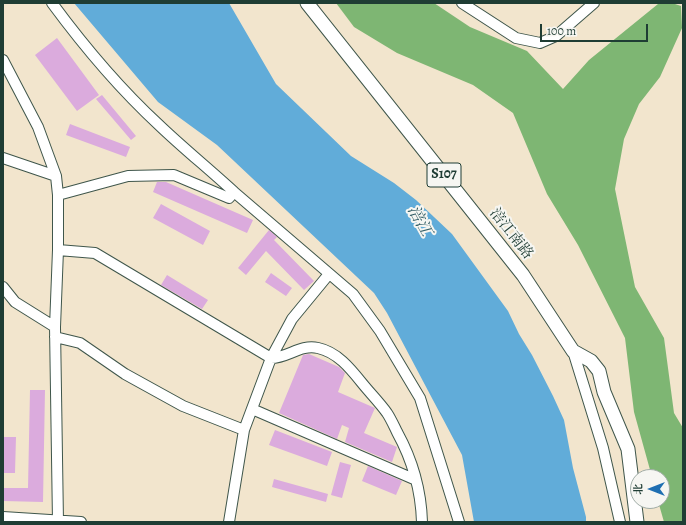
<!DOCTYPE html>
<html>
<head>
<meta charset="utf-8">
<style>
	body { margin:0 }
	#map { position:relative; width:686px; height:525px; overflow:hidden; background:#f2e5cd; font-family:Alegreya,"Noto Serif SC",serif }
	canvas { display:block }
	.frame { position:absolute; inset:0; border:4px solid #1f3d34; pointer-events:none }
	.north { position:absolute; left:630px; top:469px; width:40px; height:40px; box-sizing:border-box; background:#f6f6f2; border:1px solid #a0aca6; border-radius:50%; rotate:270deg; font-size:11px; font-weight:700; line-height:16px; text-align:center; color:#1f3d34 }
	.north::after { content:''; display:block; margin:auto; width:14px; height:18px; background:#1f6fb2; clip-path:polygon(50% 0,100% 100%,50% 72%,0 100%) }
	.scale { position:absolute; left:540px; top:24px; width:108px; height:18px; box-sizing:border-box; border:2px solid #1f3d34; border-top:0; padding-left:5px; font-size:12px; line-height:14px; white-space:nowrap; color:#1f3d34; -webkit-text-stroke:3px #f6f6f2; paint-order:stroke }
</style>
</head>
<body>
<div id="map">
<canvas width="686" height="525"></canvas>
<div class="frame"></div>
<div class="north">北</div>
<div class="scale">100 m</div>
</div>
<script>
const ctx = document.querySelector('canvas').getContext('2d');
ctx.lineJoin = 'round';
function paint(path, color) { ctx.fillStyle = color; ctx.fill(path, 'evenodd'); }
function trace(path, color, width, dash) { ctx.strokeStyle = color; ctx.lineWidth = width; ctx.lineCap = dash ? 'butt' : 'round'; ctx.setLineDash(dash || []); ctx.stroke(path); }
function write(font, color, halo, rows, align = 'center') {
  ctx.font = font + ' Alegreya,"Noto Serif SC",serif'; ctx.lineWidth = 4; ctx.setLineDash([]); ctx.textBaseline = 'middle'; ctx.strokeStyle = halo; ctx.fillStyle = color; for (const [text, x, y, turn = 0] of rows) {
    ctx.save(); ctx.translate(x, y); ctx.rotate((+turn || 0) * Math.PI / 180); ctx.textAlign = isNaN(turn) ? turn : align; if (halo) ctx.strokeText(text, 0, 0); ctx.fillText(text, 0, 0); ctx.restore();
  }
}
paint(new Path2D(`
	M336,3H434L470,27L527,51L563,89L589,60L658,4L672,3L681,6L682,28L660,77L639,104L624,139L615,189L635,287L664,338L674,413L683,428V522H664L658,501H662V477H652L634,412L625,338L578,245L547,194L513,113L473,85L397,53L354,27Z`), '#7eb673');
paint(new Path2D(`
	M74,3H229L276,84L351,156L394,183L416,200L452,234L508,311L519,334L532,355L553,396L564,420L573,468L586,517V522H474L462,455L387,313L374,293L217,145L158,102Z`), '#61acd9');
paint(new Path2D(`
	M57,38L99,95L77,111L35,55Z
	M102,95L136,136L131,140L96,99Z
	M70,124L130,147L126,157L66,135Z
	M157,182H166L253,220L247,233L153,192Z
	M161,204L210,231L203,245L153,218Z
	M269,230L277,237L274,240L314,281L304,290L266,251L246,275L238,268Z
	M271,273L292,288L286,296L265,282Z
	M167,275L208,300L202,309L161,285Z
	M309,354L339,367L345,373L338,392L375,408L364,433L397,447L392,462L345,442L349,428L342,425L337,439L279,413L303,355Z
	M30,390H45L43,502L3,501V488H28Z
	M275,430L332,452L327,466L269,445Z
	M4,437H16L15,473H3Z
	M340,462L351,465L342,498L331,495Z
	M368,466L402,481L396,495L362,481Z
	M274,479L328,494L326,502L272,487Z`), '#dbabdd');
const minor = new Path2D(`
	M52,3C83,45 120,89 159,125C183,148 209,169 234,192
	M462,3L516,38L540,43L556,36L594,3
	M3,60L38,127L56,176L58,195V250L55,327L58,522
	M3,158L56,176
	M58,195L128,176L174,175L229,198L234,192L353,294L380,331L420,398L459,522
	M58,250L95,253L271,358C288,358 300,344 318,348C337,352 350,368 362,383C370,393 380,403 387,413C391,419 394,426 397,432C413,461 421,489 422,522
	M3,287L15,302L55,327
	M55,337L80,343L125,374L183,406L244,430
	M573,351L603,448L620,522
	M252,409L416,480
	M3,517L81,522
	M229,522L244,430L271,358L292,319L329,274`);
const major = new Path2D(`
	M307,3L523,275L573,351L591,361L599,371L604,392L628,449L637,522`);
trace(minor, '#3f564b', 12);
trace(major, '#3f564b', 15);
trace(minor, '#fff', 10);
trace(major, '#fff', 13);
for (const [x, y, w] of [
	[444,175,34]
]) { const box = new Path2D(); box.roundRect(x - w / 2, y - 12, w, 24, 3); ctx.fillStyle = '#f6f6f2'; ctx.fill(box); trace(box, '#1f3d34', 1); }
write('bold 14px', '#1f3d34', null, [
	["S107",444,175]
]);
write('15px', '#1f3d34', '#f6f6f2', [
	["涪江南路",511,234,52]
]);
write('italic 16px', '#335e66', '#f6f6f2', [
	["涪江",419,221,61]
]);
</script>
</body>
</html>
